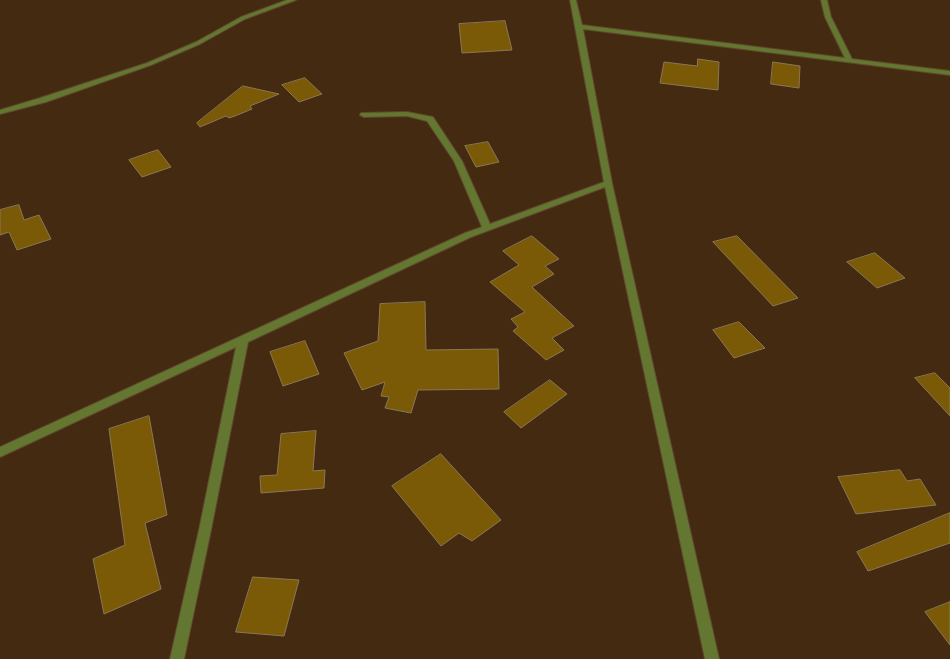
<!DOCTYPE html>
<html>
<head>
<meta charset="utf-8">
<style>
	body { margin:0 }
	canvas { display:block; background:#442a10 }
</style>
</head>
<body>
<canvas width="950" height="659"></canvas>
<script>
const ctx = document.querySelector('canvas').getContext('2d');
ctx.lineJoin = 'round';
function paint(path, color) { ctx.fillStyle = color; ctx.fill(path, 'evenodd'); }
function trace(path, color, width, dash) { ctx.strokeStyle = color; ctx.lineWidth = width; ctx.lineCap = dash ? 'butt' : 'round'; ctx.setLineDash(dash || []); ctx.stroke(path); }
const building = new Path2D(`
	M505,21L512,50L462,53L459,24Z
	M698,59L719,62L718,90L660,83L664,62L697,66Z
	M773,62L800,66L799,88L771,84Z
	M305,78L322,94L299,102L282,85Z
	M243,86L279,94L250,106L252,109L235,116L229,118L226,116L200,127L197,123Z
	M488,142L499,162L476,167L465,146Z
	M158,150L171,167L142,177L129,160Z
	M19,205L24,220L39,215L51,239L17,250L9,232L0,235V210Z
	M532,236L559,259L545,266L554,274L532,287L574,326L552,338L564,350L546,360L513,331L518,327L511,319L525,312L490,282L519,265L503,251Z
	M737,236L798,298L773,306L713,242Z
	M875,253L905,278L877,288L847,262Z
	M425,302L426,350L498,349L499,389L418,390L411,413L385,408L389,397L381,396L385,382L362,390L344,353L378,341L380,304Z
	M739,322L765,348L734,358L713,330Z
	M305,341L319,374L283,386L270,352Z
	M935,373L950,388V416L915,378Z
	M550,380L567,394L521,428L504,412Z
	M149,416L167,515L145,523L161,589L104,614L93,559L125,545L109,429Z
	M316,431L313,471L325,470L324,488L261,493L260,476L277,475L281,434Z
	M441,454L501,520L472,541L459,533L441,546L392,486Z
	M900,470L907,481L920,479L936,505L856,514L838,477Z
	M950,513V543L868,571L857,552Z
	M253,577L299,580L284,636L236,632Z
	M950,602V645L925,612Z`);
paint(building, '#7a5a07');
trace(building, '#8a7755', 1);
const minor = new Path2D(`
	M287,0H296L245,19L200,44L151,65L46,102L0,114V110L40,98L147,63L196,42L241,17Z
	M570,0H576L582,25L845,58L825,17L821,0H827L831,17L852,59L950,71V75L583,29L612,183L719,659H705L605,187L471,237L248,342L211,530L184,659H170L199,530L236,347L0,457V447L465,233L482,227L454,161L427,121L407,116L364,117L360,115L361,113L407,112L433,117L462,161L490,224L604,182Z`);
trace(minor, '#60472f', 2);
paint(minor, '#637730');
</script>
</body>
</html>
